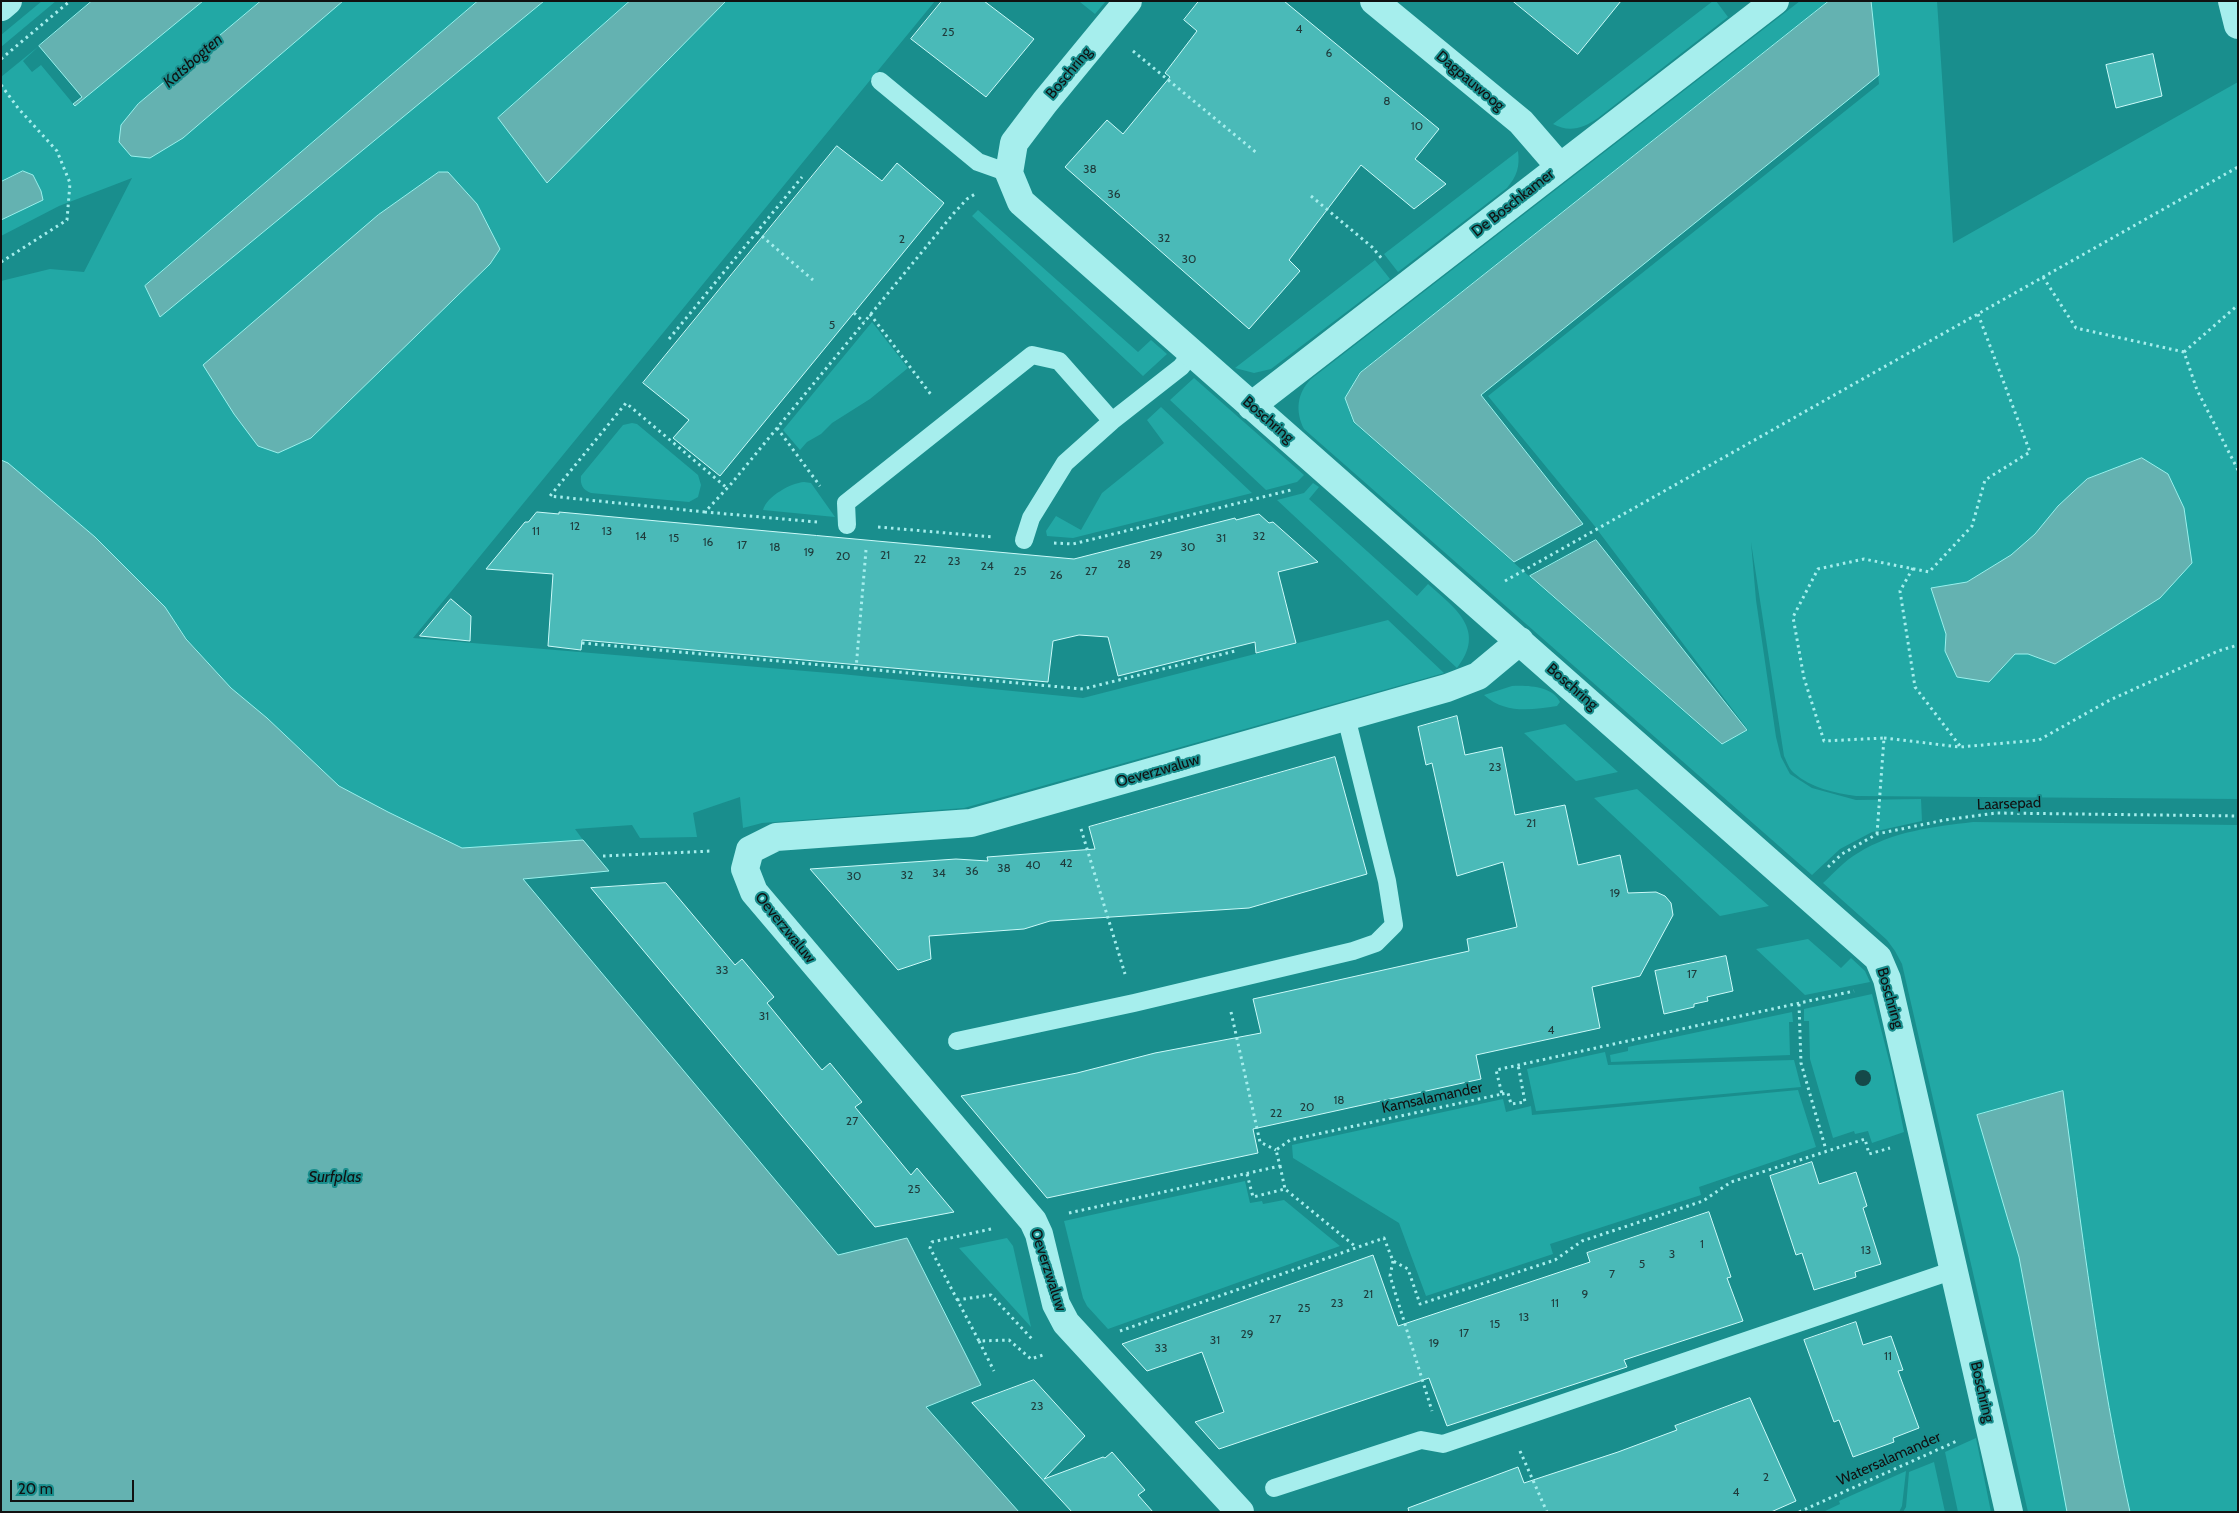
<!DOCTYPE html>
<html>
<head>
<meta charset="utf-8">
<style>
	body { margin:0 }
	#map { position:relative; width:2239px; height:1513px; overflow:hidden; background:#198e8d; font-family:Cabin,sans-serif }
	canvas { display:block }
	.frame { position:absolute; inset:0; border:2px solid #111; pointer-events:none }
	.scale { position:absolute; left:10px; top:1480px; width:124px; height:22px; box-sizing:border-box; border:2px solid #111; border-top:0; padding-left:6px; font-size:15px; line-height:18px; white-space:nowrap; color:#111; -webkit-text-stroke:4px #198e8d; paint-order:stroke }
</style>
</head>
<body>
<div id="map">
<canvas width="2239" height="1513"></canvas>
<div class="frame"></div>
<div class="scale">20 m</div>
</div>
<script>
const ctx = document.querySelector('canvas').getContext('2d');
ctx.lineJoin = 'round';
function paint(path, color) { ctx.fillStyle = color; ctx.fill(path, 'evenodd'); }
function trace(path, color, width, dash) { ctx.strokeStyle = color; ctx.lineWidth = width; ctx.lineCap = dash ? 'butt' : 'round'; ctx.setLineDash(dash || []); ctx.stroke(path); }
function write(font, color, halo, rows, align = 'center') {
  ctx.font = font + ' Cabin,sans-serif'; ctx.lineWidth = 4; ctx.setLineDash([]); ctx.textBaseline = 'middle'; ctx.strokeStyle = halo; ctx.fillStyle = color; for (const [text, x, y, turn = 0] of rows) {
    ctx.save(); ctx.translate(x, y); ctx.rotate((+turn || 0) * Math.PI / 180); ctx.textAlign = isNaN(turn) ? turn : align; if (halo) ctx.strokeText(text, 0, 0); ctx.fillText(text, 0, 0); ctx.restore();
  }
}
paint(new Path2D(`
	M42,1H56L1,47V35Z
	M203,1H261L138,104L121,125L183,138L343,1H935L413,638L841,674L1083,698L1388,620L1444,673L964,808L762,823L743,828L740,797L693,813L697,837L640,838L632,825L575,829L583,840L462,848L388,812L339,786L267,718L231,688L186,638L165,607L95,537L9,464L1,460V281L50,269L84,272L132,178L59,206L1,236V220L43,200L41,191L33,175L23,171L1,182V77L39,46L23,61L32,72L41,65L75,106Z
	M1081,1H1106L1095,14L1080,2Z
	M1713,1H1716L1728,17L1598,118C1584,128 1569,133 1553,124Z
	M1800,1H1828L1359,373L1345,398L1353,422L1721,744L1748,730L1593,524L1488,396L1879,84L1871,1H1937L1953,243L2238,82V799L1856,796C1834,793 1811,788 1794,773C1789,769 1787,762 1784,756L1751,542L1756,600L1776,737L1781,757L1790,774L1812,788L1856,800L1921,799L1922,821L1872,832L1840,849L1812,875L1304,429C1295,411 1297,393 1311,379ZM2087,479L2091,640L2055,664L2028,654H2015L1989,682L1945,651L1946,634L1931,588L1967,582L2011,555L2035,534L2058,506Z
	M1518,151C1520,167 1517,176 1507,188L1398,272L1384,254Z
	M978,210L1138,352L1151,340L1167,354L1143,376L972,216Z
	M1375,260L1390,279L1271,369L1254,373L1235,368Z
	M872,322L908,368L870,399L832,423L821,434L807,442L800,450L783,430Z
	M1194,378L1304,475L1297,482L1266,490L1170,400Z
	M1161,407L1252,493L1073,538L1047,536L1046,531L1056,516L1081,530L1102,493L1164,443L1147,420Z
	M632,423L637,424L643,429L698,475L701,485L698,497L689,502L591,493C583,490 580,485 581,476L623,425Z
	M804,482L811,483L835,517L763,510C767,496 791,483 804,482Z
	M1313,483L1319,487L1309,499L1417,596L1428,584C1455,608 1487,630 1457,668L1277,500L1304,493Z
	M1512,686C1526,685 1553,686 1560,702L1557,706C1531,710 1505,714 1484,695Z
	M1565,724L1618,772L1576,781L1524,733Z
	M1637,789L1769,906L1720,916L1594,798Z
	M1973,822L2238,825V1512H2028L1902,964L1895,951L1887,940L1823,883C1834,873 1845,860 1858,853C1893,831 1933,827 1973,822Z
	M1808,939L1841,968L1851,958L1865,971L1870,982L1805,995L1756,949Z
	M1872,994L1892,1072L1904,1132L1872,1143L1868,1131L1855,1134L1854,1131L1833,1138L1810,1059L1809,1021H1804V1009Z
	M1792,1012L1793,1022H1789L1790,1055L1611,1062L1610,1055L1628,1051V1047Z
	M1605,1052L1608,1065L1794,1060L1801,1087L1536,1111L1527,1069Z
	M1798,1090L1816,1147L1699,1187L1701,1195L1550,1244L1553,1254L1426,1296L1399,1223L1293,1158L1292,1145L1503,1099L1506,1112L1531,1106L1532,1115Z
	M1245,1181L1250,1203L1262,1201L1263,1204L1284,1200L1340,1246L1108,1329L1087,1306L1083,1298L1064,1221Z
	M1007,1238L1013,1246L1031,1327L959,1248Z
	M1976,1438L1991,1512H1958L1945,1452Z
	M1934,1462L1945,1512H1903L1906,1507L1909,1472Z
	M1906,1471L1902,1506L1899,1512H1823L1840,1504L1839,1501Z`), '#22a8a5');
const water = new Path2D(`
	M92,1H203L75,106L73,104L82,97L39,46Z
	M261,1H343L183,138L150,158L131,156L119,142L121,125L138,104Z
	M478,1H544L160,317L145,286Z
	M630,1H726L547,183L498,118Z
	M1829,1H1871L1879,75L1481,395L1583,524L1514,562L1354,422L1345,398L1360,373Z
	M23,171L33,175L41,191L43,200L1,220V182Z
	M439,172H448L477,204L500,249L490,264L311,438L278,453L258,446L234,414L203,365L378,215Z
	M2142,458L2168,474L2184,508L2192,563L2160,598L2055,664L2028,654H2015L1989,682L1957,677L1945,651L1946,634L1931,588L1967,582L2011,555L2035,534L2058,506L2087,479Z
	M1,460L8,463L95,537L165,607L186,639L231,688L267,718L339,786L388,812L462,848L583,840L609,871L523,879L838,1255L907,1238L981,1385L926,1407L1019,1512H1Z
	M1596,540L1747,730L1722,744L1530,576Z
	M2063,1091C2082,1232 2099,1373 2130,1512H2067L2019,1257L1977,1115Z`);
paint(water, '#64b2b1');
trace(water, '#99f1ed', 1);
const building = new Path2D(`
	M942,1H984L1034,39L986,97L911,39Z
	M1199,1H1284L1439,129L1415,159L1446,184L1414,209L1361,165L1289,260L1300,271L1249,329L1065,167L1107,120L1123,134L1170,77L1165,73L1197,31L1184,20Z
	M1513,1H1621L1578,54Z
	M2153,54L2162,96L2116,108L2106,65Z
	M837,146L882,181L897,163L944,203L720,476L673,438L689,420L643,383Z
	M537,512L559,514V512L1074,559L1235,518L1236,520L1259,514L1269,523L1273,522L1318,562L1278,572L1296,643L1256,653L1255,642L1118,676L1108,637L1079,635L1053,641L1048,682L582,640L581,650L548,646L553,574L486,569L525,522H528Z
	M451,599L471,616L470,641L420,636Z
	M1457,716L1465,755L1502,747L1515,815L1565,805L1578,865L1620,855L1628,893L1656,892L1665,896L1671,903L1673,915L1640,976L1592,987L1600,1028L1476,1055L1481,1079L1253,1129L1258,1153L1047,1198L961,1096L1077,1073L1155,1053L1261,1033L1253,999L1469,951L1467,939L1517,927L1503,862L1457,876L1432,763L1426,765L1418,727Z
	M1335,757L1367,874L1249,908L1050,921L1024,929L929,936L931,959L898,970L810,869L956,859L988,861L987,857L1095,849L1089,827Z
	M666,883L735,965L742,959L774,997L767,1003L822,1070L830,1063L862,1102L855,1107L911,1175L917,1168L954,1212L875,1227L591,888Z
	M1726,956L1733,991L1707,997L1708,1001L1694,1004V1007L1664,1014L1655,971Z
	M1812,1162L1819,1184L1856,1172L1867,1206L1863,1208L1881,1264L1855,1272L1856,1277L1814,1290L1802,1253L1796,1255L1770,1176Z
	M1709,1212L1731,1277L1727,1278L1743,1321L1624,1360L1627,1367L1447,1426L1429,1378L1219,1449L1195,1422L1224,1412L1202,1352L1147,1371L1122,1344L1373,1255L1398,1326L1590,1262L1587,1253Z
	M1856,1322L1863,1345L1891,1336L1903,1370L1898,1371L1919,1428L1893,1438L1894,1442L1853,1457L1839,1420L1834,1422L1804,1340Z
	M1034,1380L1085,1436L1044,1479L1103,1457L1105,1458L1112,1452L1145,1490L1138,1495L1153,1512H1072L972,1403Z
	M1750,1398L1796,1501L1771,1512H1409L1408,1508L1518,1467L1524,1483L1618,1452L1677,1430L1675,1426Z`);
paint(building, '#4abab8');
trace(building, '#ccfaf9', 1);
trace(new Path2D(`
	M1133,51L1258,154
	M1,59L70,1
	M1,85L18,108L57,151L70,183L67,220L1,262
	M1311,196L1372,247L1383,260
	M757,232L813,280
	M2043,277L2076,328L2184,352L2197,390L2238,470
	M854,313L864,322
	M870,314L932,396
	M669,339L802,177
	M2184,352L2238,305
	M777,428L820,486
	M705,512L550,496L626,403L727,488
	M817,522L705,512L731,484L954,213L967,199L975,194
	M878,527L993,537
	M1054,543L1073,544L1291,490
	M1913,568L1900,591L1915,687L1960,746
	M1505,581L2238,167
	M582,643L1083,689L1235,651
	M856,669L866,550
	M1884,738L1960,747L2039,740L2110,700L2218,651L2238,645
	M1081,829L1125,974
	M1877,834L1884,738L1824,741L1804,678L1793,617L1818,569L1864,559L1929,572L1972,526L1985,480L2030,452L1978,314
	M603,856L712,851
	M1828,867L1842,854L1877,834L1945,820L1996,813L2238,816
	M1799,1004L1801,1063L1826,1150
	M1231,1012L1260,1142L1276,1150
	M1502,1094L1508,1093L1511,1104L1525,1102L1518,1065
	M1280,1166L1285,1189
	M1247,1174L1253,1197L1285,1189L1356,1247
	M1069,1213L1280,1166L1276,1150L1290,1140L1502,1094L1496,1070L1854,991
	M991,1229L932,1242L930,1248L979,1341L1009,1340L1031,1359L1046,1354
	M1393,1261L1390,1276L1432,1411
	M957,1300L991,1295L1032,1339
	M1120,1331L1384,1238L1393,1261L1408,1269L1420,1304L1555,1260L1582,1241L1703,1201L1731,1182L1865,1139L1869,1154L1890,1148
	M979,1341L994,1371
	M1520,1451L1547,1512
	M1799,1512L1957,1441`), '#a6eeed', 3, [2.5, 4]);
trace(new Path2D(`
	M880,81L978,162L1009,173
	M847,525L846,503L1032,355L1059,361L1112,421
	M1024,540L1031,518L1065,463L1112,421L1181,367L1192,353
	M957,1041L1134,1003L1353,951L1376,943L1394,925L1387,881L1346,717
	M1274,1488L1421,1440L1443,1444L1954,1270`), '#a6eeed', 18);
trace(new Path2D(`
	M1128,1L1045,102L1014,143L1009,173L1021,202L1878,958L1887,979L2009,1512
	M1374,1L1521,122L1560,167
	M2232,1L2238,25
	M1,7L8,1
	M1251,406L1775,1
	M1240,1512L1066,1323L1056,1304L1039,1234L1033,1221L754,892L745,869L750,850L776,837L971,823L1447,688L1478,676L1520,641`), '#a6eeed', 28);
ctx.fillStyle = '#154949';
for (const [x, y] of [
	[1863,1078]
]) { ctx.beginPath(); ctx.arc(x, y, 8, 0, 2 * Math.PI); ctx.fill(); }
write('12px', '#1f3b3b', null, [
	["4",1299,29],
	["25",948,32],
	["6",1329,53],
	["8",1387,101],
	["10",1417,126],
	["38",1090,169],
	["36",1114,194],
	["32",1164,238],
	["2",902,239],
	["30",1189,259],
	["5",832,325],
	["12",575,526],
	["11",536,531],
	["13",607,531],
	["14",641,536],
	["32",1259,536],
	["15",674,538],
	["31",1221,538],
	["16",708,542],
	["17",742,545],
	["18",775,547],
	["30",1188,547],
	["19",809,552],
	["21",885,555],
	["29",1156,555],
	["20",843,556],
	["22",920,559],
	["23",954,561],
	["28",1124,564],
	["24",987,566],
	["25",1020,571],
	["27",1091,571],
	["26",1056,575],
	["23",1495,767],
	["21",1531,823],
	["42",1066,863],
	["40",1033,865],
	["38",1004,868],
	["36",972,871],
	["34",939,873],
	["32",907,875],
	["30",854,876],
	["19",1615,893],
	["33",722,970],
	["17",1692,974],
	["31",764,1016],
	["4",1551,1030],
	["18",1339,1100],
	["20",1307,1107],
	["22",1276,1113],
	["27",852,1121],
	["25",914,1189],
	["1",1702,1244],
	["13",1866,1250],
	["3",1672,1254],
	["5",1642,1264],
	["7",1612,1274],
	["21",1368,1294],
	["9",1585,1294],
	["23",1337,1303],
	["11",1555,1303],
	["25",1304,1308],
	["13",1524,1317],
	["27",1275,1319],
	["15",1495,1324],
	["17",1464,1333],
	["29",1247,1334],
	["31",1215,1340],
	["19",1434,1343],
	["33",1161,1348],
	["11",1888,1356],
	["23",1037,1406],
	["2",1766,1477],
	["4",1736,1492]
]);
write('15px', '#111', '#198e8d', [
	["Boschring",1069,73,-50],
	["Dagpauwoog",1470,81,40],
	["De Boschkamer",1513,203,-38],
	["Boschring",1268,420,41],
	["Boschring",1572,687,41],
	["Oeverzwaluw",1158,771,-16],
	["Laarsepad",2009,804,-2],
	["Oeverzwaluw",785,928,51],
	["Boschring",1890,998,74],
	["Kamsalamander",1432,1098,-12],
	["Oeverzwaluw",1048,1270,72],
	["Boschring",1982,1392,77],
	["Watersalamander",1889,1459,-24]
]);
write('italic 16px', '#111', '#198e8d', [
	["Katsbogten",193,61,-41],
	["Surfplas",335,1177]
]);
</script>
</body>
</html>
